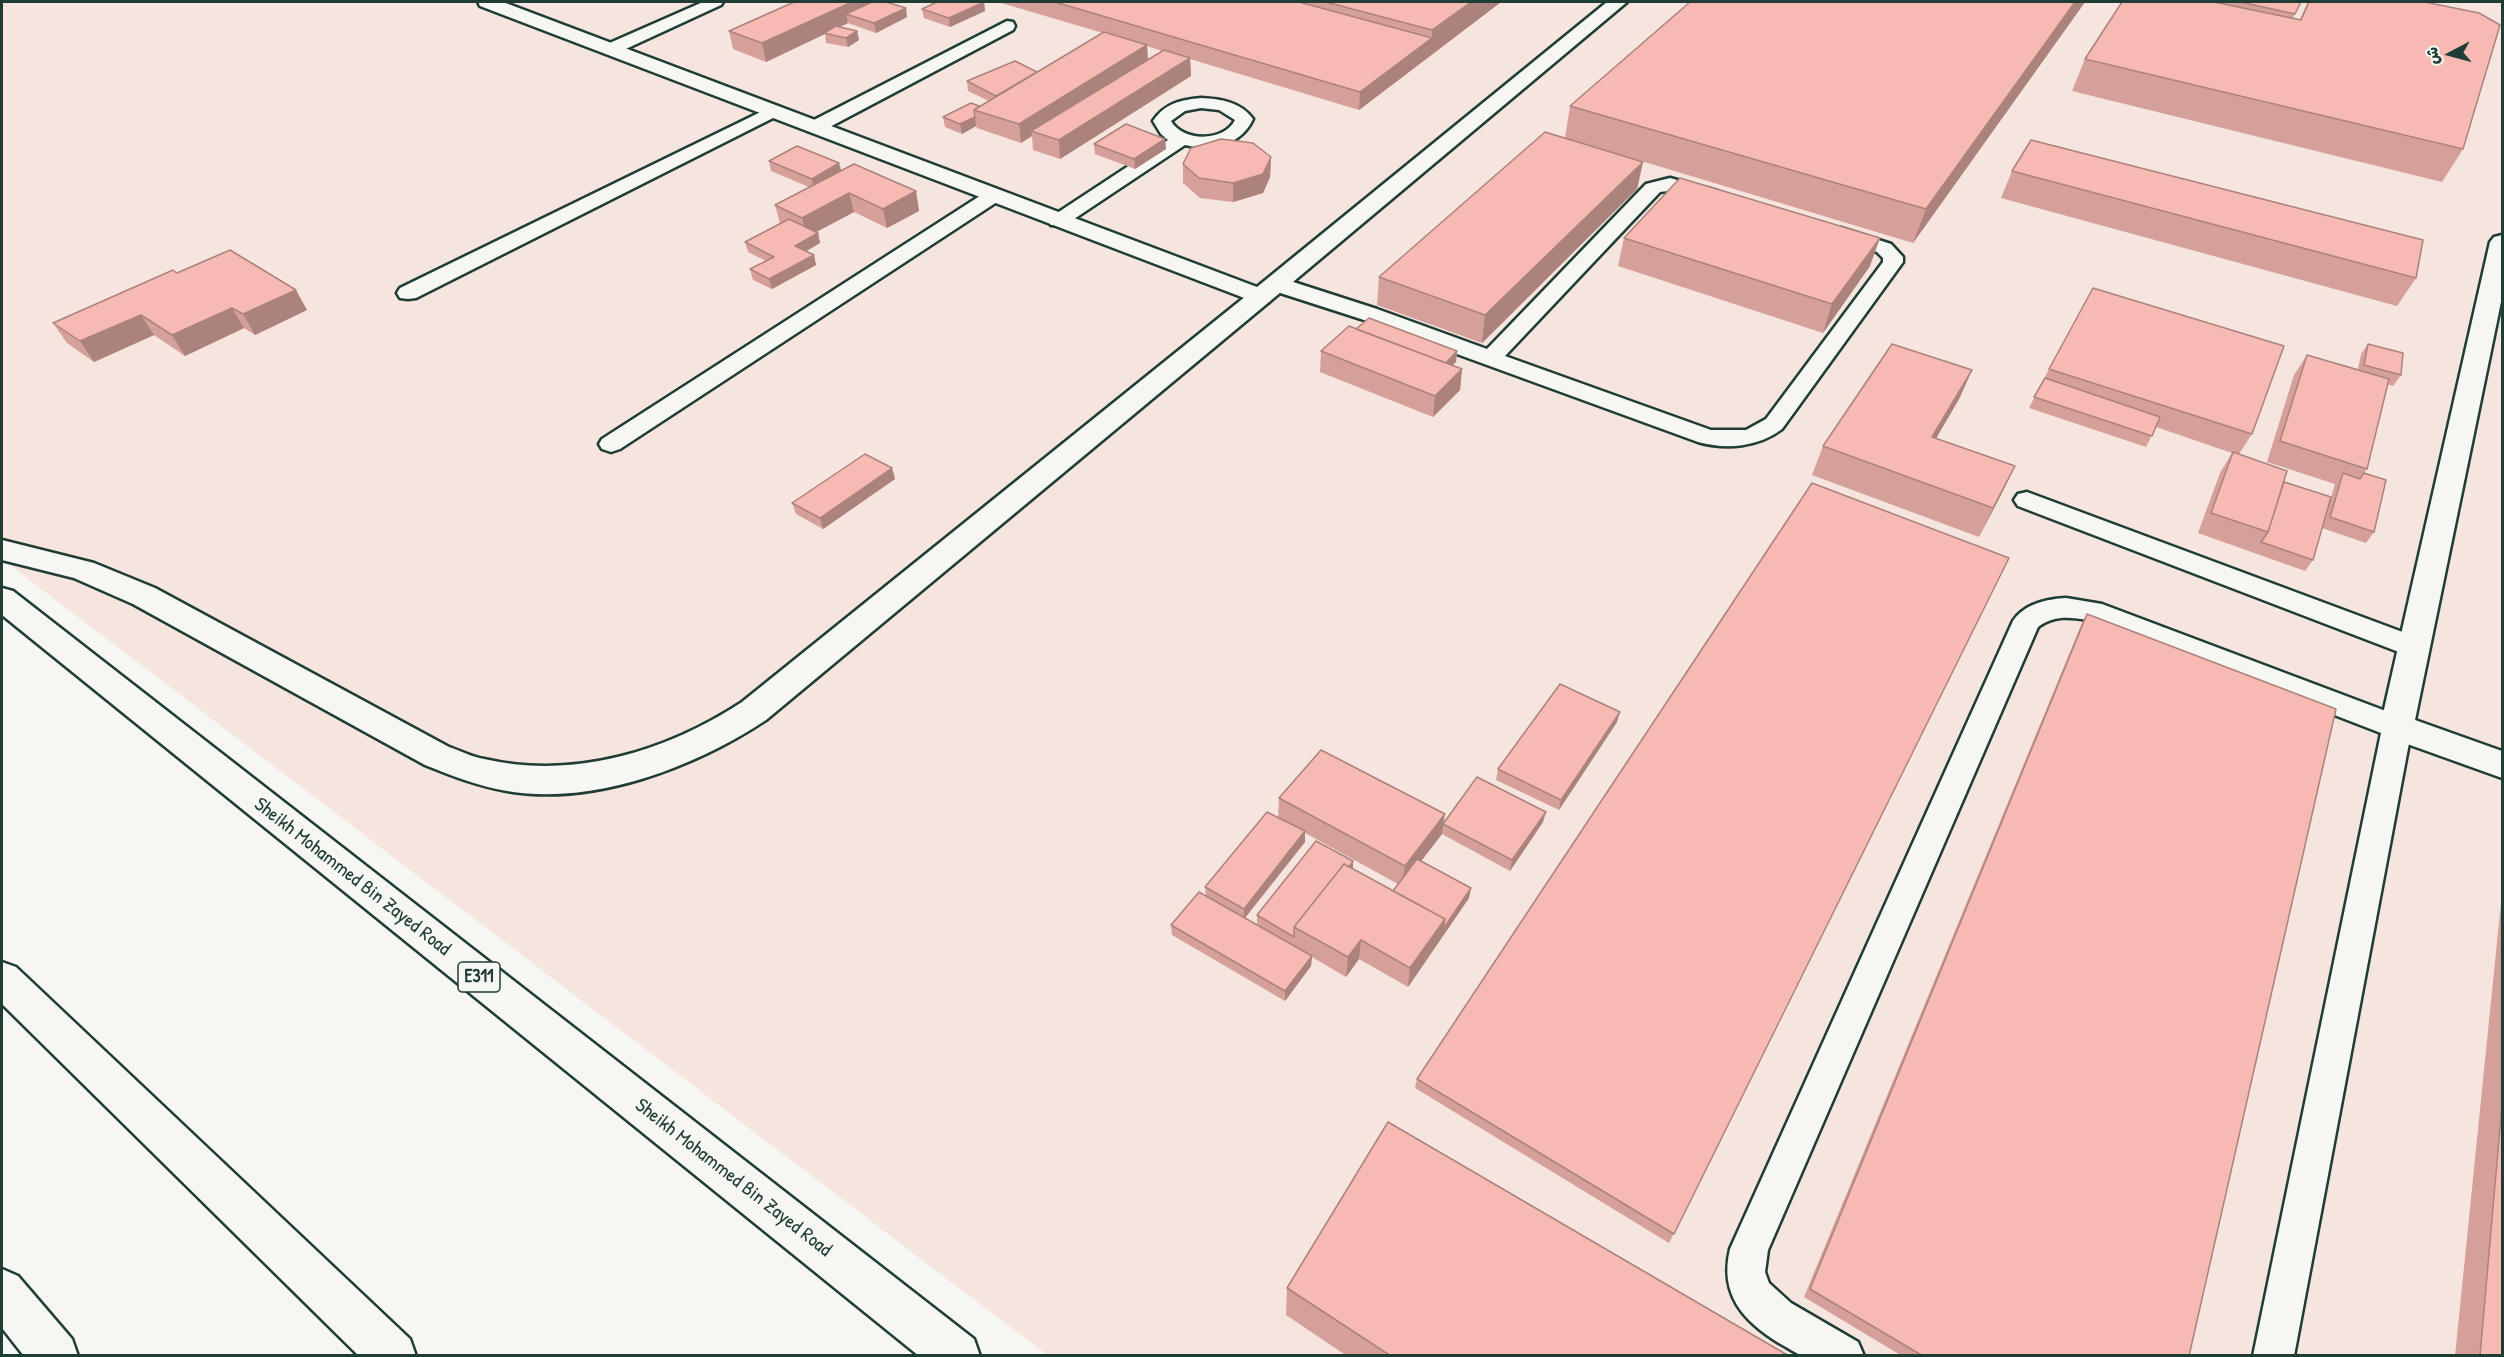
<!DOCTYPE html>
<html>
<head>
<meta charset="utf-8">
<style>
	body { margin:0 }
	#map { position:relative; width:2504px; height:1357px; overflow:hidden; background:#f6f6f2; font-family:"Patrick Hand","Playpen Sans Arabic",sans-serif }
	canvas { display:block }
	.frame { position:absolute; inset:0; border:3px solid #1f3d34; pointer-events:none }
	.north { position:absolute; left:2420px; top:24px; width:60px; height:60px; -webkit-text-stroke:4px #f6f6f2; paint-order:stroke; rotate:264deg; font-size:16px; font-weight:700; line-height:24px; text-align:center; color:#1f3d34 }
	.north::after { content:''; display:block; margin:auto; width:21px; height:27px; background:#1f3d34; clip-path:polygon(50% 0,100% 100%,50% 72%,0 100%) }
</style>
</head>
<body>
<div id="map">
<canvas width="2504" height="1357"></canvas>
<div class="frame"></div>
<div class="north">ش</div>
</div>
<script>
const ctx = document.querySelector('canvas').getContext('2d');
ctx.lineJoin = 'round';
function paint(path, color) { ctx.fillStyle = color; ctx.fill(path, 'evenodd'); }
function trace(path, color, width, dash) { ctx.strokeStyle = color; ctx.lineWidth = width; ctx.lineCap = dash ? 'butt' : 'round'; ctx.setLineDash(dash || []); ctx.stroke(path); }
function write(font, color, halo, rows, align = 'center') {
  ctx.font = font + ' "Patrick Hand",sans-serif'; ctx.lineWidth = 4.5; ctx.setLineDash([]); ctx.textBaseline = 'middle'; ctx.strokeStyle = halo; ctx.fillStyle = color; for (const [text, x, y, turn = 0] of rows) {
    ctx.save(); ctx.translate(x, y); ctx.rotate((+turn || 0) * Math.PI / 180); ctx.textAlign = isNaN(turn) ? turn : align; if (halo) ctx.strokeText(text, 0, 0); ctx.fillText(text, 0, 0); ctx.restore();
  }
}
paint(new Path2D(`
	M2,2H2502V1355H1047L2,559Z`), '#f6e4df');
const service = new Path2D(`
	M703,2H723L721,5L617,53H605L602,49L605,45Z
	M1007,21L1013,22L1015,26L1013,30L822,131H808L806,127L808,123Z
	M1201,98C1221,99 1241,102 1253,119C1241,145 1212,152 1185,145L1065,225H1051L1048,221L1051,217L1168,140L1161,134L1153,121C1165,103 1181,100 1201,98ZM1201,108L1219,110L1235,120C1224,142 1183,142 1171,121L1185,111Z
	M773,106L779,107L782,111L779,115L416,298L408,299L400,298L397,293L400,288Z
	M1670,178L1717,191L1720,195L1717,199C1698,204 1680,188 1660,192L1505,356L1711,430H1746L1766,419L1883,262V258L1877,252L1834,238L1831,234L1834,230L1841,228L1891,244L1903,257V262L1782,429C1758,447 1727,450 1698,442L1361,319L1268,289L1265,284L1268,279L1276,278L1284,279L1377,309L1487,349L1646,184Z
	M993,190L1000,192L1003,196L1000,200L620,449L611,452L602,449L599,444L602,439L986,192Z
	M2027,492L2424,640L2428,647L2424,654L2414,657L2404,654L2018,506L2014,500L2018,494Z
	M2066,598L2102,604L2407,719L2412,727L2294,1356H2253L2381,733L2088,620C2070,617 2054,615 2038,627L1768,1250L1765,1272L1769,1283L1791,1303L1858,1342L1864,1356C1845,1356 1823,1357 1804,1356C1796,1354 1787,1347 1779,1343C1743,1321 1719,1294 1730,1249L2013,621C2024,604 2047,599 2066,598Z`);
const minor = new Path2D(`
	M478,2H503L1257,287L1607,2H1627L1269,302L1260,304L480,6Z
	M2502,235V297L2415,720L2502,751V778L2385,736L2380,727L2490,242L2494,237Z`);
const primary = new Path2D(`
	M2,1269L18,1276L72,1339L78,1356H24L2,1328Z`);
const motorway = new Path2D(`
	M1260,290L1269,292L1272,297L1269,302L766,720C695,767 594,806 507,791C478,786 452,776 425,765L133,604L74,578L2,560V540L94,563L155,588L449,747C461,751 472,757 484,759C574,780 667,751 742,702L1251,292Z
	M2,588L13,591L974,1339L980,1356H919L2,615Z
	M2,962L16,967L410,1339L416,1356H359L2,1004Z`);
trace(service, '#1f3d34', 5);
trace(minor, '#1f3d34', 5);
trace(primary, '#1f3d34', 5);
trace(motorway, '#1f3d34', 5);
paint(service, '#f6f6f2');
paint(minor, '#f6f6f2');
paint(primary, '#f6f6f2');
paint(motorway, '#f6f6f2');
paint(new Path2D(`
	M794,2H893L890,3L907,17L876,33L848,23L840,27L857,31L859,40L848,47L826,43L825,34L766,62L733,49L729,31Z
	M984,2L985,11L950,27L924,18L922,9Z
	M998,2H1501L1359,110L1190,59L1191,76L1060,159L1033,150L1032,136L1021,143L977,128L976,126L962,134L945,127L943,117L979,106L989,101L968,91L967,81L1037,72L1103,33ZM1147,46L1162,51L1148,59Z
	M2085,2L1913,243L1565,138L1570,106Z
	M2122,2H2301L2293,18L2300,19L2308,2H2425L2463,149L2442,182L2072,91L2085,59Z
	M1165,139L1166,149L1135,169L1095,154L1094,144Z
	M1271,157L1270,177L1263,193L1233,202L1200,198L1183,183V164Z
	M769,161L841,171L916,191L919,211L887,228L854,212L816,232L818,233L820,243L806,251L814,255L816,265L772,289L753,280L750,269L766,261L748,252L745,242L780,223L775,205L809,187L771,171Z
	M1643,162L1637,189L1482,343L1377,305L1379,277Z
	M2012,171L2416,278L2397,306L2001,198Z
	M1624,238L1870,266L1823,333L1618,266Z
	M177,273L307,310L255,335L244,328L185,356L154,335L94,362L67,343L53,323Z
	M1356,329L1457,351L1456,362L1452,365L1462,369L1460,390L1433,417L1320,372L1321,351Z
	M2368,344L2401,375L2393,386L2387,384L2367,469L2364,473L2374,532L2366,543L2322,528L2335,484L2267,462L2294,375L2307,355L2358,369L2361,354Z
	M2049,369L2252,434L2239,454L2284,482L2313,560L2305,571L2198,533L2220,473L2232,453L2156,427L2146,447L2029,408Z
	M1972,370L1959,399L1936,438L2015,466L1979,537L1812,475L1823,446Z
	M892,468L895,479L823,529L796,514L792,503Z
	M2009,558L1669,1243L1415,1088L1417,1079Z
	M2087,614L2189,1356H1902L1804,1297L2081,625Z
	M1617,722L1559,810L1496,780L1498,769Z
	M1279,798L1443,824L1543,822L1510,871L1442,834L1421,861L1469,898L1408,987L1359,959L1346,977L1312,957L1311,966L1285,1001L1172,935L1171,925L1206,896L1205,887L1278,818ZM1305,833L1398,884L1393,891L1353,869V861L1257,915V925L1245,918L1305,842Z
	M2502,850V1356H2455L2502,893Z
	M1287,1288L1789,1356H1347L1286,1315Z`), '#d4a099');
paint(new Path2D(`
	M852,2H893L858,18L846,14L848,23L766,62L762,43Z
	M984,2L985,11L950,27L949,18Z
	M1471,2H1501L1359,110L1360,92L1432,38V30Z
	M2075,2H2085L1913,243L1926,209Z
	M906,8L907,17L876,33L874,23Z
	M857,31L859,40L848,47L846,38Z
	M1147,45L1148,63L1031,131L1032,136L1021,143L1019,124Z
	M1190,58L1191,76L1060,159L1059,140Z
	M975,117L976,126L962,134L960,124Z
	M1165,139L1166,149L1135,169L1134,159Z
	M1271,157L1270,177L1263,193L1233,202V183Z
	M1643,162L1637,189L1482,343L1485,315Z
	M839,163L842,173L814,189L812,179Z
	M916,191L919,211L887,228L883,209Z
	M849,193L854,212L807,237L802,218Z
	M818,233L820,243L798,256L795,246Z
	M1880,238L1870,266L1823,333L1832,304Z
	M814,255L816,265L772,289L769,279Z
	M296,290L307,310L255,335L243,314Z
	M232,308L244,328L185,356L172,335Z
	M141,315L154,335L94,362L80,341Z
	M1457,351L1456,362L1437,381L1438,370Z
	M1462,369L1460,390L1433,417L1435,396Z
	M1972,370L1959,399L1920,466L1932,437Z
	M2015,466L2001,495L1979,537L1993,508Z
	M892,468L895,479L823,529L820,518Z
	M1620,712L1617,722L1559,810L1561,800Z
	M1546,812L1543,822L1510,871L1512,860Z
	M1445,814L1442,834L1402,886L1405,866Z
	M1305,831V842L1244,919V909Z
	M1353,861V871L1299,930Z
	M1471,888L1469,898L1408,987L1410,968L1445,919Z
	M1361,940L1359,959L1346,977L1348,957Z
	M1312,956L1311,966L1285,1001V991Z`), '#ac827d');
const building = new Path2D(`
	M794,2H852L762,43L729,31Z
	M872,2H886L906,8L874,23L846,14Z
	M937,2H984L949,18L922,9Z
	M1055,2H1299L1432,38L1360,92Z
	M1326,2H1471L1432,30Z
	M1690,2H2075L1926,209L1570,106Z
	M2122,2H2214L2301,20L2309,2H2425L2479,13L2500,25L2463,149L2085,59Z
	M2241,2H2301L2295,14Z
	M836,26L857,31L846,38L824,33Z
	M1104,32L1147,45L1019,124L974,110Z
	M1164,50L1190,58L1059,140L1031,131Z
	M1015,61L1037,72L996,96L967,81Z
	M971,103L979,106L974,110L975,117L960,124L943,117Z
	M1126,124L1165,139L1134,159L1094,144Z
	M1545,132L1643,162L1485,315L1379,277Z
	M1221,139L1253,143L1271,157L1263,174L1233,183L1199,178L1183,164L1191,148Z
	M2031,140L2423,240L2416,278L2012,171Z
	M797,146L839,163L812,179L769,161Z
	M854,164L916,191L883,209L849,193L802,218L775,205Z
	M1680,178L1880,238L1832,304L1624,238Z
	M789,219L818,233L795,246L814,255L769,279L750,269L774,257L745,242Z
	M230,250L296,290L243,314L232,308L172,335L141,315L80,341L53,323L173,270L177,273Z
	M2093,288L2284,346L2252,434L2049,369Z
	M1369,318L1457,351L1446,363L1356,329Z
	M1349,326L1462,369L1435,396L1321,351Z
	M1892,344L1972,370L1932,437L2015,466L1993,508L1823,446Z
	M2368,344L2403,353L2401,375L2364,365Z
	M2307,355L2389,379L2367,469L2280,441Z
	M2045,378L2160,417L2152,436L2034,397Z
	M2233,452L2287,471L2268,532L2211,513Z
	M865,454L892,468L820,518L792,503Z
	M2343,473L2360,479L2364,473L2386,480L2374,532L2330,517Z
	M2284,482L2331,497L2313,560L2261,542L2268,532Z
	M1812,483L2009,558L1674,1234L1417,1079Z
	M2087,614L2336,709L2189,1356H1923L1810,1289Z
	M1560,684L1620,712L1561,800L1498,769Z
	M1321,750L1445,814L1405,866L1279,798Z
	M1477,777L1546,812L1512,860L1443,824Z
	M1267,812L1305,831L1244,909L1205,887Z
	M1316,841L1353,861L1349,867L1344,864L1294,927V937L1257,915Z
	M1417,859L1471,888L1443,929L1445,919L1393,891Z
	M1344,864L1445,919L1410,968L1361,940L1348,957L1294,927Z
	M1199,892L1312,956L1285,991L1171,925Z
	M2502,1105V1356H2480Z
	M1388,1122L1789,1356H1391L1287,1288Z`);
paint(building, '#f6bab2');
trace(building, '#ac827d', 1.5);
for (const [x, y, w] of [
	[479,977,42]
]) { const box = new Path2D(); box.roundRect(x - w / 2, y - 15, w, 30, 4.5); ctx.fillStyle = '#f6f6f2'; ctx.fill(box); trace(box, '#1f3d34', 1.5); }
write('bold 18px', '#1f3d34', null, [
	["E311",479,977]
]);
write('20px', '#1f3d34', '#f6f6f2', [
	["Sheikh Mohammed Bin Zayed Road",352,877,38],
	["Sheikh Mohammed Bin Zayed Road",733,1178,38]
]);
</script>
</body>
</html>
